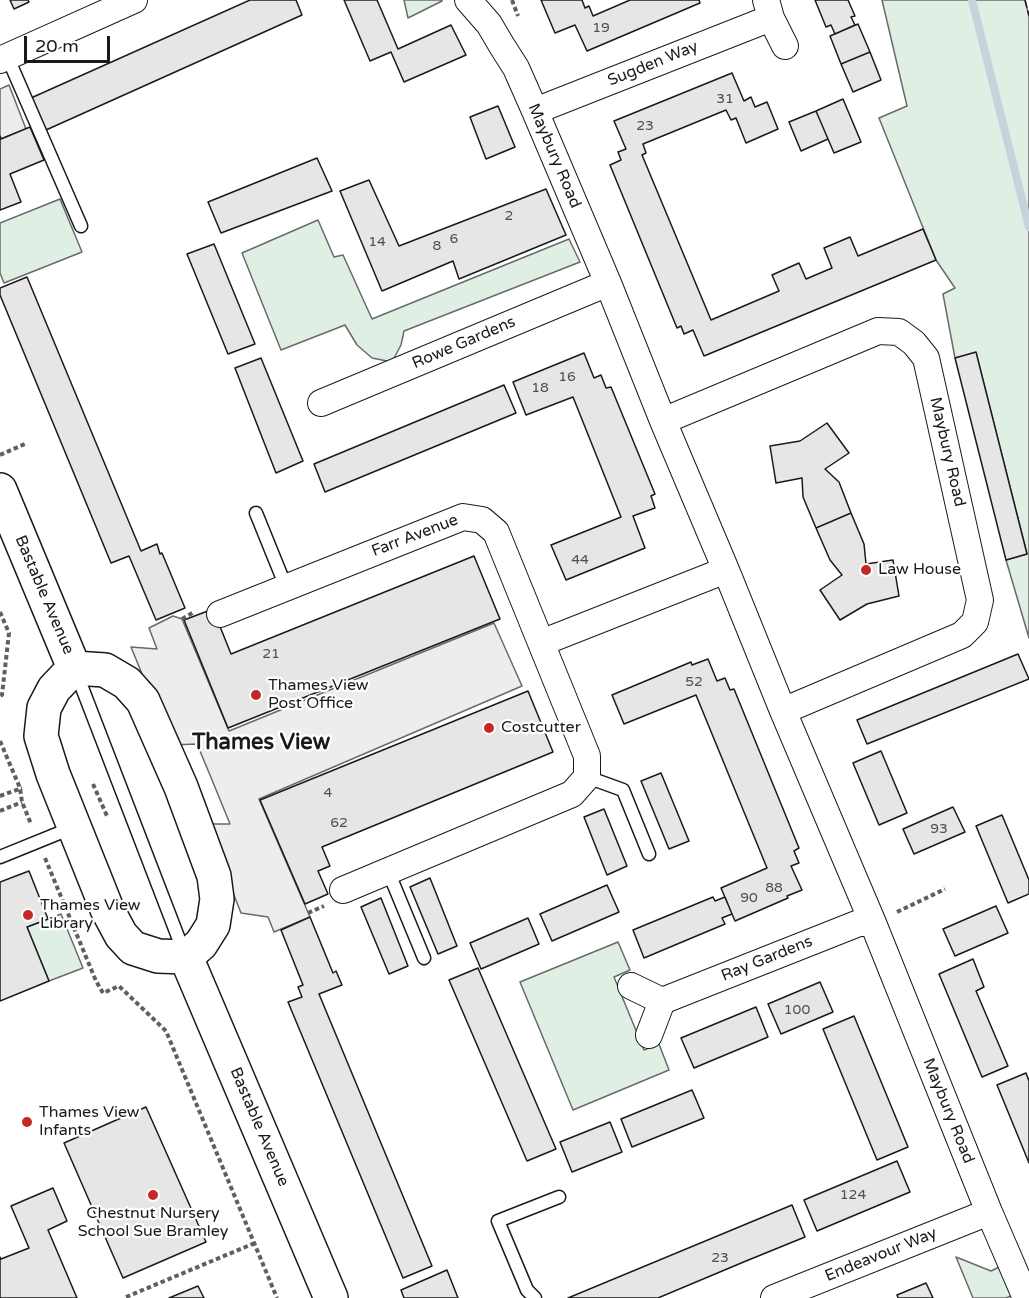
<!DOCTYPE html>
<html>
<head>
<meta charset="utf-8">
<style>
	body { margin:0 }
	#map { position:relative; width:1029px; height:1298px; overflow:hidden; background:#fff; font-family:"Varela Round",sans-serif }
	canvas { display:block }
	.scale { position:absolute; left:24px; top:36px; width:86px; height:27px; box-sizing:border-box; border:3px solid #1a1a1a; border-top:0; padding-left:8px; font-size:18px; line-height:21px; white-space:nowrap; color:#1a1a1a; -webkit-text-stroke:4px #fff; paint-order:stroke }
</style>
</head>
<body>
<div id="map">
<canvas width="1029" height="1298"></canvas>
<div class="scale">20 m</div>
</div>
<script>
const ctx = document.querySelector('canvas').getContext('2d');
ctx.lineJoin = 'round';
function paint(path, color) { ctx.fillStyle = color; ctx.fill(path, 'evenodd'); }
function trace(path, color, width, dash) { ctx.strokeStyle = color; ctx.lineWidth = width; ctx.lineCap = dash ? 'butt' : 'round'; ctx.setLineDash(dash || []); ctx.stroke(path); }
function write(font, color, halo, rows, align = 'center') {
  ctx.font = font + ' "Varela Round",sans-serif'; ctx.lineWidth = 4.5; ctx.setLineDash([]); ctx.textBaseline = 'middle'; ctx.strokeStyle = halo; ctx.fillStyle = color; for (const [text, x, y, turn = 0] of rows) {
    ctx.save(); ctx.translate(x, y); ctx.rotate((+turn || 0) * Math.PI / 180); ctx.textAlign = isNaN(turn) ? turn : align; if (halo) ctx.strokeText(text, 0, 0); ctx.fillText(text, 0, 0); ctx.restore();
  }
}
const green = new Path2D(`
	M404,0H442V1L408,18Z
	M882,0H1025L1029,16V638L1006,560L1027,554L976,353L955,358L943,294L955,288L936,260L879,118L907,106Z
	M60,199L82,252L4,283L0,273V223Z
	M318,220L334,257L343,255L372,319L569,239L580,262L404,331L401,345L392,362L372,358L357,345L345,325L281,350L242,253Z
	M61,914L83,968L49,981L27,927Z
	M618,942L630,970L614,977L644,1050L659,1044L669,1070L573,1110L520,982Z
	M956,1257L991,1271L1001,1266L1013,1295L1006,1298H973Z`);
paint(green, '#e0efe3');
trace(green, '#6a6a6a', 1.5);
const parking = new Path2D(`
	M9,85L26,129L1,139L0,136V89Z
	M173,616L182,619L229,731L494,623L522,686L259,799L310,917L274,932L268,917L241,913L206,824H230L210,775L197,744L171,745L131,647L157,649L149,628Z`);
paint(parking, '#ededed');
trace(parking, '#6a6a6a', 1.5);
trace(new Path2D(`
	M972,0L1029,227`), '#c6d2dc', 8);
const building = new Path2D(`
	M10,0H28L29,2L14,9Z
	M250,0H296L302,15L46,130L31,98Z
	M344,0H377L398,49L451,25L466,55L404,82L391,52L370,61Z
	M541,0H582L585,8L589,6L593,16L630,0H699L700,3L587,51L575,25L555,33Z
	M815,0H848L855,16L851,17L855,25L835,34L831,25L826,27Z
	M858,24L870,52L841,64L830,36Z
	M870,52L881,80L853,92L841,64Z
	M732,73L744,101L751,97L755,107L767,102L778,129L746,143L736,118L731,120L726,110L643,144L646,153L642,155L711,320L779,291L772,275L799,263L806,279L832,268L824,248L850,237L858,256L923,229L936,260L704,356L693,330L684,334L681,326L677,328L610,165L621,160L618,152L626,149L614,121Z
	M843,99L861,142L834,153L816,111Z
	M498,106L515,147L486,159L470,117Z
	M816,111L828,139L801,151L789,122Z
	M30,127L44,160L10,174L21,202L0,210V136L1,139Z
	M317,158L332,191L221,233L208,202Z
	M369,180L399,246L546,189L566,235L459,279L453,261L382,291L340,191Z
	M214,244L255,344L228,354L187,254Z
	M27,277L141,551L157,544L160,554L162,553L185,608L156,620L129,556L111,563L0,295V288Z
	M976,352L1027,554L1006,560L955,358Z
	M584,353L594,378L601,375L606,388L611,387L655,494L651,496L655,508L633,516L645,548L566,580L551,545L621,517L573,397L526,415L513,382Z
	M261,358L303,461L276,473L235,368Z
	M504,385L516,413L325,492L314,464Z
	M827,423L849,453L825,469L839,482L851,513L816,528L803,497L802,478L776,483L770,446L800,441Z
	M851,513L864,544L866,564L893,560L899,596L867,604L840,620L820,590L842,575L830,560L816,528Z
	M474,556L500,619L228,728L184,620L213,609L231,654Z
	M1018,654L1029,679L867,744L857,720Z
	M708,659L717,681L725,678L730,690L734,689L799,848L794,851L799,863L791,866L802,890L787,896L788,898L735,921L721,888L767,868L696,695L624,724L612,695L691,662L692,665Z
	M528,691L553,752L322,847L330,866L318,871L328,894L305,904L260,800Z
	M881,751L907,813L879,825L853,763Z
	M661,773L689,841L669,849L641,781Z
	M953,807L965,832L914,854L903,829Z
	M604,809L627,866L607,875L584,817Z
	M1002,815L1029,880V894L1008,903L976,826Z
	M29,871L48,919L27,927L49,981L0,1001V882Z
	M430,878L457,946L438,954L410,887Z
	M607,885L619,912L552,941L540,914Z
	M713,897L715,901L725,897L732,914L722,918L725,924L644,958L633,930Z
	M381,898L408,966L389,974L361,907Z
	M996,906L1008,933L955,956L943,929Z
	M310,917L333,973L336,971L342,985L319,994L432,1266L403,1278L288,1002L302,997L298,987L303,985L281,930Z
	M528,918L539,944L481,969L470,943Z
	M973,959L984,987L976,991L1008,1066L982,1077L939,974Z
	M478,968L556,1149L527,1161L449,980Z
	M820,982L833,1012L781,1034L768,1004Z
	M756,1007L768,1037L694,1068L681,1038Z
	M854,1016L908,1147L877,1160L823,1029Z
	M1026,1073L1029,1081V1163L997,1085Z
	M692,1090L704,1118L632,1147L621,1119Z
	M146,1107L206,1242L123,1278L64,1143Z
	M610,1122L622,1152L572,1172L560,1142Z
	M897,1161L910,1192L817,1231L804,1200Z
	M53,1188L67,1221L48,1230L77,1298H0V1257L1,1259L29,1248L11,1206Z
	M792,1205L805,1237L746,1261L658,1298H568Z
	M447,1270L458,1298H404L401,1290Z
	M926,1283L933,1298H898L897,1295Z
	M198,1286L204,1298H169Z`);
paint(building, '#e6e6e6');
trace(building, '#1a1a1a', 1.5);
const lane = new Path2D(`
	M7,56L81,226
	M256,513L286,587
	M76,672L185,955
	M587,777L623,790L649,854
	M0,857L74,827
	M388,871L424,958
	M535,1298L527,1290L498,1221L559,1197`);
const street = new Path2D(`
	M468,0L489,24L502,46L516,68L535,111L608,283L663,421L726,570L783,711L873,923L989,1212L1026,1298
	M771,18L785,46
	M0,60L134,0
	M535,111L771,18L766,0
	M321,403L608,283
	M663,421L878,331L899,332L914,343L926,358L980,600L975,622L962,635L783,711
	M220,614L463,517L482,520L496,532L587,756V777L572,794L343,890
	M541,643L726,570
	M631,986L662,1001L649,1035
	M662,1001L859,923H873
	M774,1298L989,1212`);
const secondary = new Path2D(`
	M0,490L74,668
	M74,668L105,670L127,683L143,701L181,787L214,876L217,899L213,925L201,944L186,957L158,956L133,948L121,935L107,909L53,774L41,736L44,708L54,689Z
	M186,957L331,1298`);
trace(lane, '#1a1a1a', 15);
trace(street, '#1a1a1a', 28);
trace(secondary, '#1a1a1a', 36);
trace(new Path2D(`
	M512,0L518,16
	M0,455L27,443
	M0,612L9,633L2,695L0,696
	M182,619L194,612
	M0,741L20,788L22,802L31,824
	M93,784L107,816
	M0,796L22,788
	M0,811L22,802
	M45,858L96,981L103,993L119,986L166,1031L277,1298
	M897,912L945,889
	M308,913L324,906
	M126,1297L255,1243`), '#5f5f5f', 4, [4.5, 3]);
trace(lane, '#fff', 12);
trace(street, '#fff', 26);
trace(secondary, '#fff', 33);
trace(new Path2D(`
	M1025,0L1029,16`), '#1a1a1a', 1.5, [8, 3]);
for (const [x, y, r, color] of [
	[866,570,6,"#c62828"],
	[256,695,6,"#c62828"],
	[489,728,6,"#c62828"],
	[28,915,6,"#c62828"],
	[27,1122,6,"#c62828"],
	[153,1195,6,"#c62828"]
]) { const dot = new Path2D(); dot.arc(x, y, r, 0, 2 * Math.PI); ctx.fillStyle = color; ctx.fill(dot); trace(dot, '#fff', 2); }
write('14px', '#4d4d4d', null, [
	["19",601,28],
	["31",725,99],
	["23",645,126],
	["2",509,216],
	["6",454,239],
	["14",377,242],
	["8",437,246],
	["16",567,377],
	["18",540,388],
	["44",580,560],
	["21",271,654],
	["52",694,682],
	["4",328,793],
	["62",339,823],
	["93",939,829],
	["88",774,888],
	["90",749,898],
	["100",797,1010],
	["124",853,1195],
	["23",720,1258]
]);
write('16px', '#1a1a1a', '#fff', [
	["Sugden Way",653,64,-22],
	["Maybury Road",554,156,67],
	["Rowe Gardens",464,343,-23],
	["Maybury Road",947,452,77],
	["Farr Avenue",415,536,-21],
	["Bastable Avenue",44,595,67],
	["Ray Gardens",767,959,-22],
	["Maybury Road",948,1111,68],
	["Bastable Avenue",259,1127,67],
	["Endeavour Way",881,1255,-22]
]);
write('16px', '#1a1a1a', '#fff', [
	["Law House",878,570],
	["Thames View",268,686],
	["Post Office",268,704],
	["Costcutter",501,728],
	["Thames View",40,906],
	["Library",40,924],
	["Thames View",39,1113],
	["Infants",39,1131],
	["Chestnut Nursery",153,1214,"center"],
	["School Sue Bramley",153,1232,"center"]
], 'left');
write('bold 22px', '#1a1a1a', '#fff', [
	["Thames View",261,743]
]);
</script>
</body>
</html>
